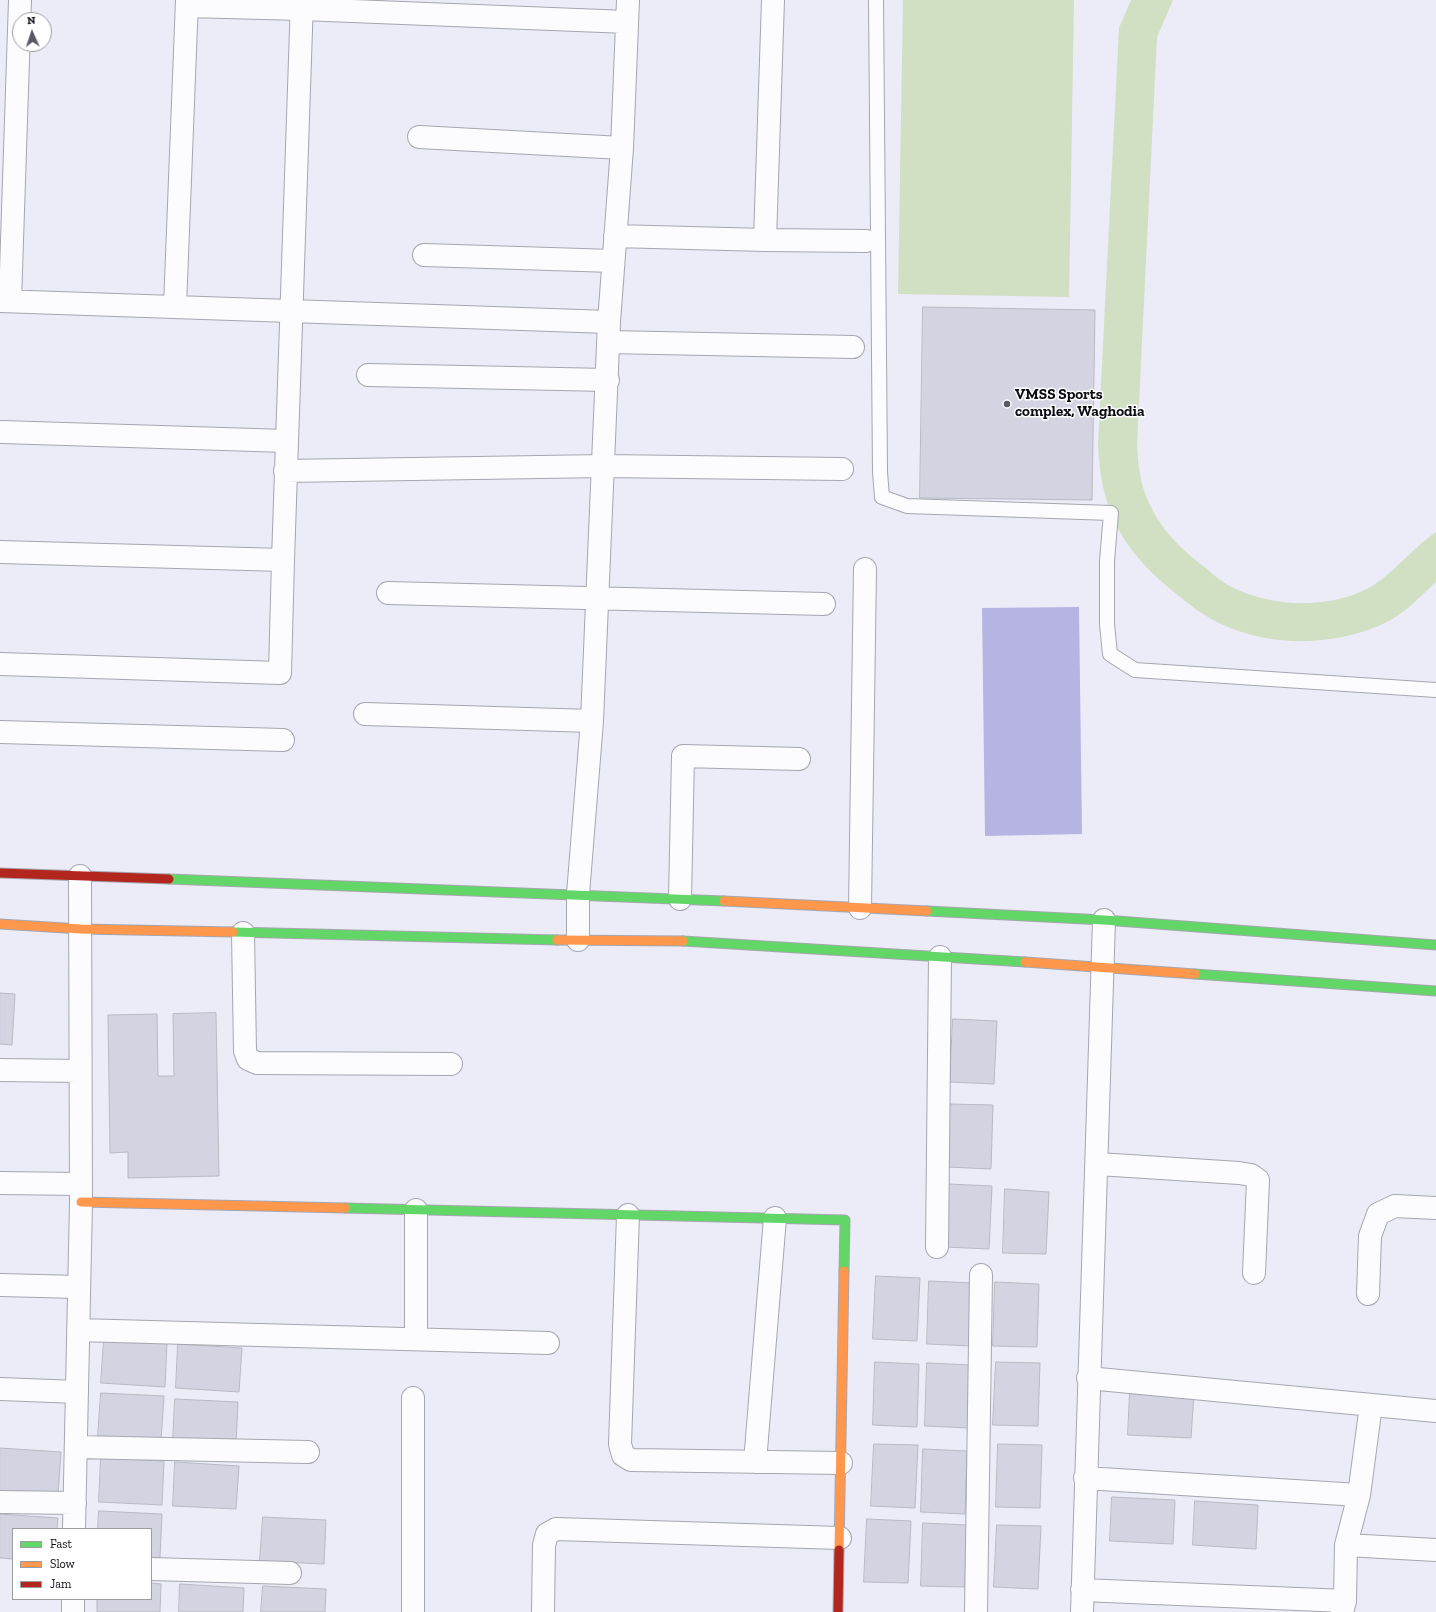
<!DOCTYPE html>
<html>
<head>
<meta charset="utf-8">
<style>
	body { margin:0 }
	#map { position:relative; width:1436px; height:1612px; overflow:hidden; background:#ebecf8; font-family:"Zilla Slab",serif }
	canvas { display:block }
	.legend { position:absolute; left:12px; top:1528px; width:140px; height:72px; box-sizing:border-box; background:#fff; border:1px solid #9d9da1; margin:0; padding:5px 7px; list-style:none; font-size:12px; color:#0a0a13 }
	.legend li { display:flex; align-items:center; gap:8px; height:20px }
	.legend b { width:20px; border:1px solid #9d9da1 }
	.north { position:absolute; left:12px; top:12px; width:40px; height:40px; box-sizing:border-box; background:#fff; border:1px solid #9d9da1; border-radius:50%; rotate:357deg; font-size:11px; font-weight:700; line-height:16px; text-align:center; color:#0a0a13 }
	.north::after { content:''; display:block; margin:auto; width:14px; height:18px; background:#595963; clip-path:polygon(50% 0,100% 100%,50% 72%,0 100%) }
</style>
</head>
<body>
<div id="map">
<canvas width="1436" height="1612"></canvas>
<ul class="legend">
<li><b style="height:5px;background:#63d668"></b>Fast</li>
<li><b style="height:5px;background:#ff974d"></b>Slow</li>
<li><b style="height:5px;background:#b3261e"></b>Jam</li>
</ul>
<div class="north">N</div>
</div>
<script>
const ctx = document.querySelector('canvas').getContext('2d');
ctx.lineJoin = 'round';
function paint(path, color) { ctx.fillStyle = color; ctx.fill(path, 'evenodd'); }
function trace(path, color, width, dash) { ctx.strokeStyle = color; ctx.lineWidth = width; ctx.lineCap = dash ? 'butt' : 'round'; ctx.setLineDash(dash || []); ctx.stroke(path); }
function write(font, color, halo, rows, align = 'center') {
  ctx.font = font + ' "Zilla Slab",serif'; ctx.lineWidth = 3; ctx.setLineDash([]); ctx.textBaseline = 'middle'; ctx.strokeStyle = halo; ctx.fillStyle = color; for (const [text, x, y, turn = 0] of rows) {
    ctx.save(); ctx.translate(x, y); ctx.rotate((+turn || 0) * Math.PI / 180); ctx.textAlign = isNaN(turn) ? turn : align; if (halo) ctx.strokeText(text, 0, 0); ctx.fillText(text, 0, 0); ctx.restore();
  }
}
paint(new Path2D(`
	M903,0H1074L1069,297L898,294Z
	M1131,0H1173L1157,37L1137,444C1138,465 1140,484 1149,503C1160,528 1178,546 1199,563C1209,570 1217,579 1228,585C1266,606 1318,609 1358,593C1390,580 1408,551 1436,532V582C1421,596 1407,611 1389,621C1335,648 1262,649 1208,617C1196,610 1185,601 1174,592C1149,572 1126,548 1113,518C1103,494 1099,470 1098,444L1119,28Z`), '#d1dfc3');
paint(new Path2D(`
	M1079,607L1082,834L985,836L982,608Z`), '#b5b4e2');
const building = new Path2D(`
	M923,307L1095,310L1092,500L920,498Z
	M0,993L15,994L12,1045L0,1044Z
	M216,1013L219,1176L128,1178V1152L110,1153L108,1015L157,1014L158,1076H174L173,1014Z
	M953,1019L997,1021L994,1084L950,1082Z
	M949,1104L993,1105L991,1169L947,1167Z
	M948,1184L992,1186L989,1249L945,1247Z
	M1005,1189L1049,1192L1046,1254L1003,1253Z
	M876,1276L920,1278L917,1341L873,1339Z
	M929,1281L973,1283L971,1346L927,1344Z
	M995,1282L1039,1284L1037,1347L993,1346Z
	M104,1340L167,1343L165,1387L101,1383Z
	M178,1344L242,1348L239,1392L176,1388Z
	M875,1362L919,1364L917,1427L873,1425Z
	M996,1362L1040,1363L1038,1426L993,1425Z
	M927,1363L972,1365L969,1428L925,1426Z
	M1130,1391L1194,1394L1191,1438L1128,1435Z
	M101,1393L164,1396L161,1440L98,1437Z
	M175,1399L238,1402L236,1445L173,1442Z
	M874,1444L918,1445L915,1508L871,1506Z
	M998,1444L1042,1445L1040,1508L996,1507Z
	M0,1448L61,1452L58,1495L0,1492Z
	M923,1449L967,1451L965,1514L921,1512Z
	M101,1458L164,1461L162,1505L99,1502Z
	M175,1462L239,1466L236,1509L173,1506Z
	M1112,1497L1175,1500L1173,1544L1110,1541Z
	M1195,1501L1258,1505L1256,1549L1193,1545Z
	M99,1511L162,1514L160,1558H151V1529H98Z
	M0,1514L58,1518L57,1529H13V1559L0,1558Z
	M263,1517L326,1520L324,1564L260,1561Z
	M867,1519L911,1521L908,1583L864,1582Z
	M923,1523L967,1525L965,1587L921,1586Z
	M997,1525L1041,1526L1038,1589L994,1587Z
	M151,1583L161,1584L160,1612H97V1599H151Z
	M180,1584L244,1588L243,1612H179Z
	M263,1586L326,1589L325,1612H261Z`);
paint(building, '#d3d3e2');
trace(building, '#b9b9c4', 1);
const lane = new Path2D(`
	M876,0L880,472L882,497L907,506L1111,513L1107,561V624L1110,654L1135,670L1436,690`);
const street = new Path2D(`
	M187,6L302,9L627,22
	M419,137L622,148
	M615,236L765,240L866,241
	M765,240L773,0
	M424,255L613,261
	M0,301L609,322
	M10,301L20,0
	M175,307L187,0
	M609,342L853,347
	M368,375L608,380
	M2,432L286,441
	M285,471L604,466L842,469
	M0,552L283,560L302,0
	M388,593L824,604
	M0,664L280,673L283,560
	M365,714L592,721
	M0,732L283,740
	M680,899L683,756L799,759
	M860,908L865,569
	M243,933L245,1051L248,1059L257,1063L451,1064
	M578,940V894L592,721L609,322L622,148L628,0
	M0,1070L80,1071
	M1098,1164L1239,1173L1251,1175L1258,1180L1254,1273
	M0,1183L81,1184
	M416,1210V1339
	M628,1215L620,1444L623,1455L631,1460L841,1463
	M937,1247L940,957
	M0,1285L79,1287
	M1368,1294L1370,1236L1378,1214L1395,1206L1436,1208
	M78,1330L548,1343
	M1088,1378L1436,1411
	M0,1389L77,1392
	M76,1447L308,1452
	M755,1462L775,1218
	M1085,1478L1359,1495
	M0,1502L75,1503
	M74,1529L81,1202L80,876
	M1346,1545L1359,1495L1371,1405
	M151,1569L290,1573
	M1082,1590L1345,1601
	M73,1612V1599
	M413,1612V1398
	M543,1612L544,1545L547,1534L556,1529L840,1538
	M976,1612L981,1275
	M1082,1612L1104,920
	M1342,1612L1345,1601L1346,1545L1436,1550`);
const fast = new Path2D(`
	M169,879L724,901
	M927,911L1104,920L1436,945
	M233,932L557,940
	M683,941L1025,962
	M1195,974L1436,991
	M345,1208L845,1220L844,1271`);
const slow = new Path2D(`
	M724,901L927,911
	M0,924L81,929L233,932
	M557,940L683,941
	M1025,962L1195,974
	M81,1202L345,1208
	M839,1550L844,1271`);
const jam = new Path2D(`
	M0,873L169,879
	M838,1612L839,1550`);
trace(lane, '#a5a6af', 16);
trace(street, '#a5a6af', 24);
trace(fast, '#a5a6af', 11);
trace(slow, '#a5a6af', 11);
trace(jam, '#a5a6af', 11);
trace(lane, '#fcfcfe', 14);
trace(street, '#fcfcfe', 22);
trace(fast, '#63d668', 9);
trace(slow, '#ff974d', 9);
trace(jam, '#b3261e', 9);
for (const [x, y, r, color] of [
	[1007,404,4,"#595963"]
]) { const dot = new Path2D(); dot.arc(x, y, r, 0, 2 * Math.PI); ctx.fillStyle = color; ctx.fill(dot); trace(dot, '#fff', 1.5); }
write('bold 15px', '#0a0a13', '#fff', [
	["VMSS Sports",1015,395],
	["complex, Waghodia",1015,412]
], 'left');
</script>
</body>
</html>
